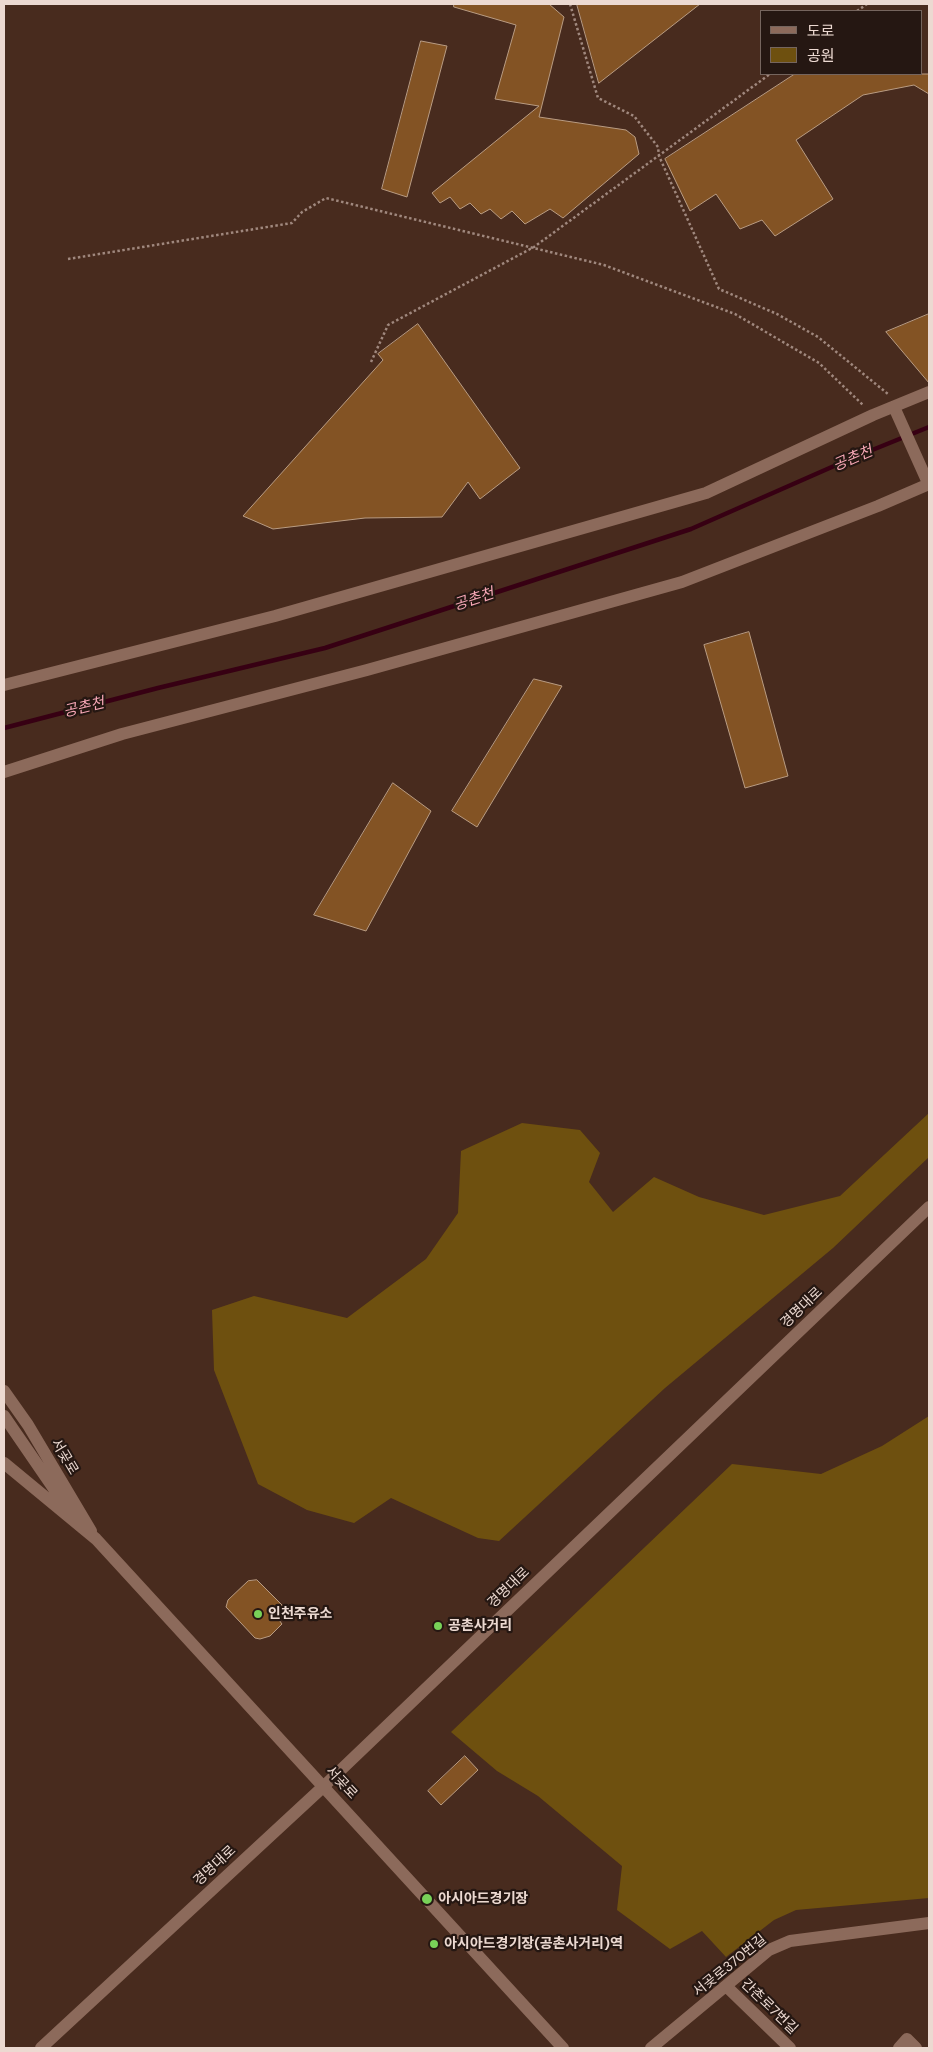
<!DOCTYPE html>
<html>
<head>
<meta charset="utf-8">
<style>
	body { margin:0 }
	#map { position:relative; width:933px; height:2052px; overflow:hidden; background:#482b1e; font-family:"DM Sans","Noto Sans KR",sans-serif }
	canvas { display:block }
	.frame { position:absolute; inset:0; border:5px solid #ecd9d1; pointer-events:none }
	.legend { position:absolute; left:760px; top:10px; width:162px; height:65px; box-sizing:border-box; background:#251712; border:1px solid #75655e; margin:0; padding:6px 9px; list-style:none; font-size:15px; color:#ecd9d1 }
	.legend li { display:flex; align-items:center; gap:10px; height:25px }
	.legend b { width:25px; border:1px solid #75655e }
</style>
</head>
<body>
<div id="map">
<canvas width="933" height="2052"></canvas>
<div class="frame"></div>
<ul class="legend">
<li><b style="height:6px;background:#8c6a5b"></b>도로</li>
<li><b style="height:14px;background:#6e500f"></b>공원</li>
</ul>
</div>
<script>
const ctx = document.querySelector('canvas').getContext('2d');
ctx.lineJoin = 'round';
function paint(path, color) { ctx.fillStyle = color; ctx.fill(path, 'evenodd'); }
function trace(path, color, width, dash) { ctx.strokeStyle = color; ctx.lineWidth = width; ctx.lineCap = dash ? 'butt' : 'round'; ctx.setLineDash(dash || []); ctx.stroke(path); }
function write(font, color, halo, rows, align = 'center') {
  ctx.font = font + ' "DM Sans","Noto Sans KR",sans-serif'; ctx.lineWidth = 4.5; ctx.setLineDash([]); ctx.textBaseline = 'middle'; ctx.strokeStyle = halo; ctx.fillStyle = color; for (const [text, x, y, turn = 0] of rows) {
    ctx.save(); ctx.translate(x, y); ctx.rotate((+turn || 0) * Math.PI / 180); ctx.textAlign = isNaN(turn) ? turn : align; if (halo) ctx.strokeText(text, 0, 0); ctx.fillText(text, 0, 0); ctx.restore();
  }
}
paint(new Path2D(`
	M929,1113V1157L833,1248L665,1388L499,1541L478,1538L391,1498L354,1523L307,1510L258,1484L214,1370L212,1310L254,1296L347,1318L426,1259L458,1213L461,1151L522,1123L580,1130L600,1153L589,1182L613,1212L654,1177L699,1197L764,1215L840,1196Z
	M929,1416V1898L796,1910L774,1920L726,1957L702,1931L670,1949L617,1910L622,1866L538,1796L497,1771L451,1732L732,1464L821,1474L882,1446Z`), '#6e500f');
trace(new Path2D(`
	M4,728L158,688L325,648L691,529L850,459L929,427`), '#370013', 4.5);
const building = new Path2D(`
	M454,4H549L564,17L539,117L626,130L635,137L639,154L563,218L550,209L525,224L512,211L501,219L490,209L481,214L470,203L460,209L450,197L440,203L432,193L539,106L495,99L516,25L454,7Z
	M577,4H700L599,83Z
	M421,41L447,46L407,197L382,189Z
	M795,74H929V94L914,85L863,95L796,140L833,199L775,236L762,220L740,229L716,194L690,211L665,159Z
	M929,314V383L886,332Z
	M418,324L520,468L480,499L468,482L442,517L365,518L273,529L243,516L383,360L378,354Z
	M749,632L788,776L745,788L704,645Z
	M534,679L562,686L477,827L452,811Z
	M393,783L431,811L366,931L314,915Z
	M257,1580L282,1605V1618L279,1620L282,1624L270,1636L260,1639L255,1638L226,1607L228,1600L248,1581Z
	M465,1756L478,1770L441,1805L428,1791Z`);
paint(building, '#835324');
trace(building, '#b99c83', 1);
trace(new Path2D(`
	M570,4L598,98L634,116L658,147L659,156L719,289L777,314L818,337L888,394
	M857,11L867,4
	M68,259L292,223L302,212L326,198L604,265L735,314L819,363L863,405
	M371,362L388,325L534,247L770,74`), '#a0887e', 2.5, [2.5, 2.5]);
trace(new Path2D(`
	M894,407L929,485
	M4,685L275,616L706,493L873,415L929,392
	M4,772L122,734L367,670L682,582L878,506L929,484
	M727,1987L790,2048
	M651,2048L769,1950L790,1941L929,1923
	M899,2048L907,2039L916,2048`), '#8c6a5b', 12);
trace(new Path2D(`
	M324,1786L929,1207`), '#8c6a5b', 12);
trace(new Path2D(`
	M4,1391L28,1425L91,1531
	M4,1416L72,1515
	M4,1463L96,1539L563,2048
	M41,2048L324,1786`), '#8c6a5b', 12);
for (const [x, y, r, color] of [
	[258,1614,5,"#78d158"],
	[438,1626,5,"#78d158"],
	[427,1899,6,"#78d158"],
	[434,1944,5,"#78d158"]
]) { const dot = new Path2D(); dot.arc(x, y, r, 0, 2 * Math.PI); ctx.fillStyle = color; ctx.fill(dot); trace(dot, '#251712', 2); }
write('14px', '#ecd9d1', '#251712', [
	["경명대로",802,1308,-44],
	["서곶로",64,1457,59],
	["경명대로",509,1588,-44],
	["서곶로",341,1783,47],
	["경명대로",215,1866,-43],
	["서곶로370번길",730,1966,-39],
	["간촌로7번길",769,2007,44]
]);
write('bold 14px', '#ecd9d1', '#251712', [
	["인천주유소",268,1614],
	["공촌사거리",448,1626],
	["아시아드경기장",438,1899],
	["아시아드경기장(공촌사거리)역",444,1944]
], 'left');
write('italic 15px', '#f6a7b6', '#251712', [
	["공촌천",853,459,-23],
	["공촌천",474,600,-18],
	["공촌천",84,708,-14]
]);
</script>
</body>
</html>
